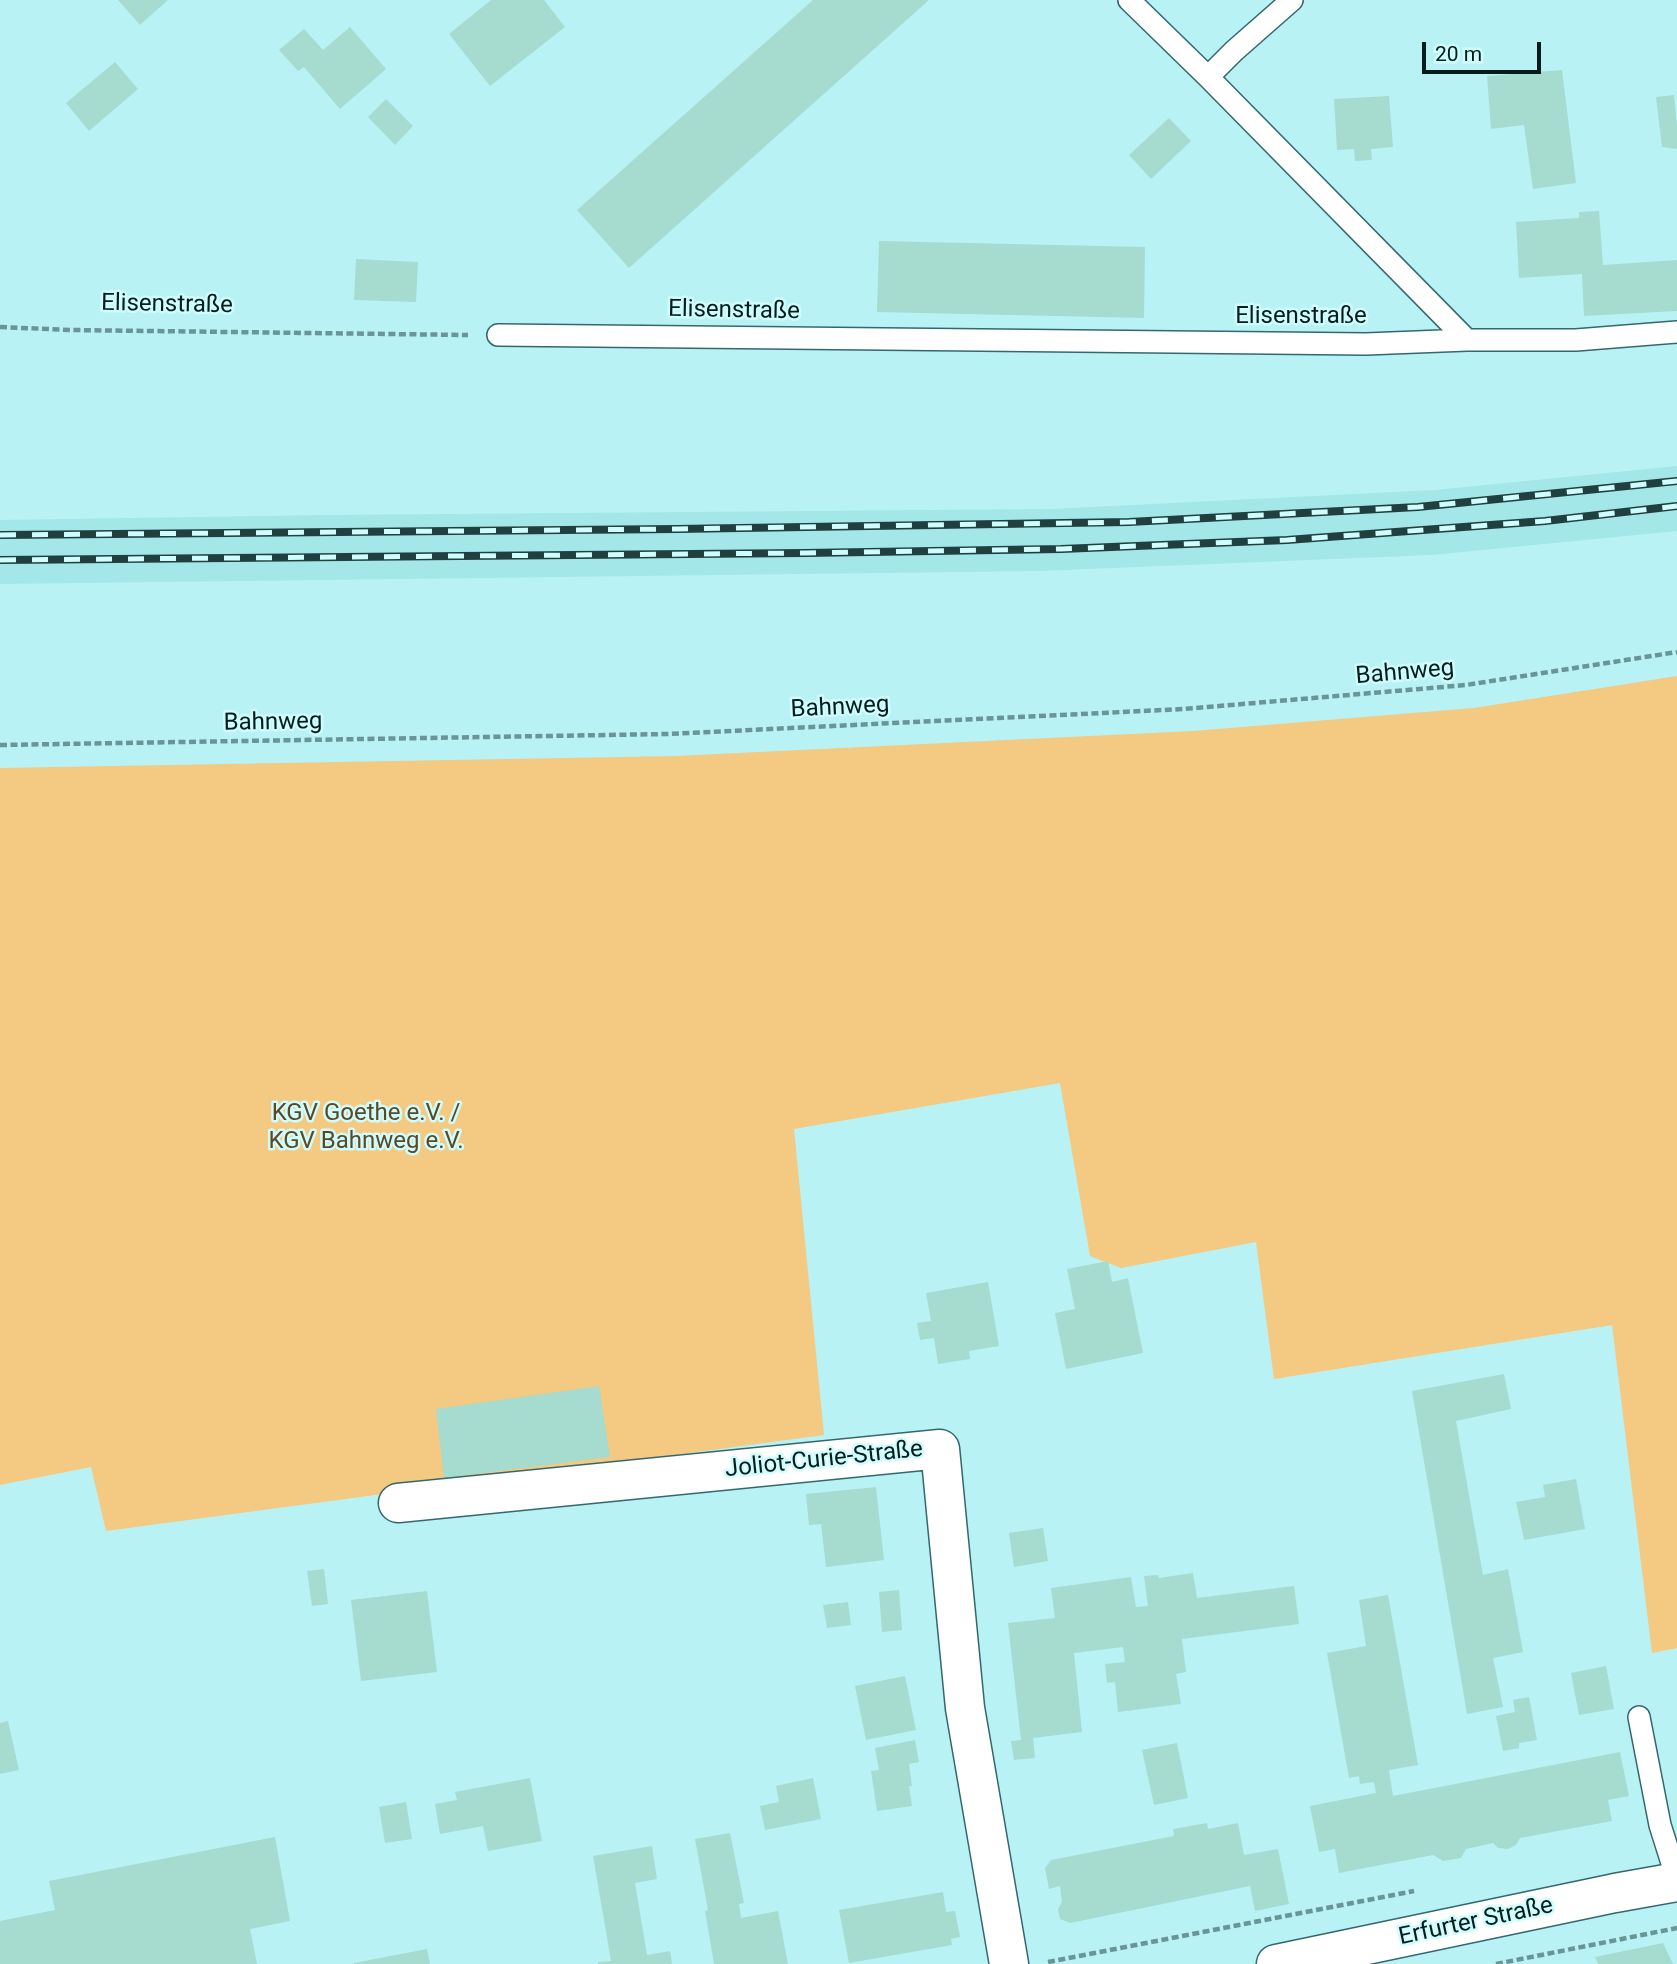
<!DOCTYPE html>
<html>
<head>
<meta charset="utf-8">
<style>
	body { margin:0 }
	#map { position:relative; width:1677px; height:1964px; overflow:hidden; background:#b8f2f4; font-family:Roboto,sans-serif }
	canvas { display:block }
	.scale { position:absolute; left:1422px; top:42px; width:119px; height:32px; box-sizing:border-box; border:4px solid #051c1d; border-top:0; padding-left:9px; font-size:21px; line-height:24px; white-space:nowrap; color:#051c1d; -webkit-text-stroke:5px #cffdfe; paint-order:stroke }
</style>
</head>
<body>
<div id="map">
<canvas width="1677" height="1964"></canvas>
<div class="scale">20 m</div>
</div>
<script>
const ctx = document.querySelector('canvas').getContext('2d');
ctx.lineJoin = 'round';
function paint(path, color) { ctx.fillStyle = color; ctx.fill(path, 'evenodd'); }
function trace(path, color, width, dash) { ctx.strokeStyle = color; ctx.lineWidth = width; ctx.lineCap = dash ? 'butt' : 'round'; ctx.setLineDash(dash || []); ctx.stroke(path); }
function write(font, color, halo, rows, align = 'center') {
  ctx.font = font + ' Roboto,sans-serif'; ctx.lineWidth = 5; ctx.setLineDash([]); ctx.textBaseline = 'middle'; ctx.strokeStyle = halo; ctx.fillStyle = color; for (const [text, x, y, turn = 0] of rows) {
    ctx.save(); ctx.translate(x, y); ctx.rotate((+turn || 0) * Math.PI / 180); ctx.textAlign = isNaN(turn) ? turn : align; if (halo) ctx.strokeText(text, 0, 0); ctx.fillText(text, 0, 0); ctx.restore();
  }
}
paint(new Path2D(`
	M1677,466V531L1432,555L1039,571L0,584V520L328,515L1051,509L1435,490Z`), '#a4e7e9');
paint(new Path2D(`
	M1677,676V1648L1652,1653L1612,1325L1274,1379L1256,1242L1121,1268L1090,1256L1060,1083L794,1129L824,1435L106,1531L91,1467L0,1485V768L676,756L1193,731L1474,708Z`), '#f4c981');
paint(new Path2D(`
	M118,0H168L140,25Z
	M491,0H544L565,27L490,86L449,34Z
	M813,0H929L629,268L577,210Z
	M350,27L386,69L340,109L304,67L298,71L279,50L304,29L323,50Z
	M115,62L138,89L89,131L66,103Z
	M1562,70L1576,183L1533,189L1524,125L1491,129L1487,76Z
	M1674,95L1677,126V149L1662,147L1656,97Z
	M1389,96L1393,147L1371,149L1372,160L1355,161L1354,149L1337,150L1334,99Z
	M386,99L413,126L395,145L368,117Z
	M1169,118L1191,141L1151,179L1129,155Z
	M1599,211L1603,265L1677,260V311L1584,316L1582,274L1519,278L1516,222L1579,218V212Z
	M879,241L1145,247L1144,318L877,312Z
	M356,259L418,262L416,302L354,300Z
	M1108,1261L1112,1282L1128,1278L1143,1353L1066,1369L1055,1313L1075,1309L1067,1269Z
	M988,1282L999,1346L969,1351L970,1359L938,1364L934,1338L920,1340L917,1323L931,1321L926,1293Z
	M1504,1374L1511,1409L1456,1421L1483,1575L1508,1569L1523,1652L1493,1658L1503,1707L1467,1714L1412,1391Z
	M599,1386L610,1457L444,1478L436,1409Z
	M1576,1479L1585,1529L1524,1540L1516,1502L1545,1497L1543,1485Z
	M876,1487L884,1560L826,1567L821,1524L809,1525L806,1494Z
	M1043,1528L1048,1561L1014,1567L1009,1533Z
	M324,1569L328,1604L312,1606L307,1571Z
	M1193,1573L1197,1598L1294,1586L1299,1624L1182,1639L1186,1672L1176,1674L1181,1704L1118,1712L1115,1682L1107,1683L1105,1664L1125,1662L1123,1647L1074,1653L1082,1732L1033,1738L1035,1758L1014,1760L1011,1741L1021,1740L1008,1623L1055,1618L1051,1588L1131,1577L1136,1607L1148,1606L1144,1576L1158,1575L1159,1578Z
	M899,1590L902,1630L882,1632L879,1592Z
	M427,1591L437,1672L361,1681L351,1600Z
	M1388,1595L1418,1765L1389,1770L1393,1796L1620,1752L1629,1796L1608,1800L1612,1821L1520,1838L1516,1845L1508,1849L1498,1848L1493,1843L1466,1849L1461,1858L1443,1861L1433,1855L1339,1873L1335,1849L1319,1852L1310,1806L1376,1793L1374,1782L1360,1784L1359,1776L1349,1778L1327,1653L1366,1646L1359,1600Z
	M848,1602L851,1625L827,1628L823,1605Z
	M1606,1666L1614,1709L1579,1715L1571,1673Z
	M905,1676L916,1730L866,1740L855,1686Z
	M1529,1697L1537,1740L1519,1743V1748L1503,1751L1496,1716L1515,1712L1513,1700Z
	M8,1721L19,1770L0,1774V1723Z
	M915,1740L919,1762L909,1764L912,1786H909L912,1806L877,1811L871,1771L879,1770L875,1748Z
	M1177,1743L1188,1798L1154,1805L1142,1750Z
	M530,1778L542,1841L488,1851L483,1826L440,1834L435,1804L457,1800L455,1792Z
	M813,1778L821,1819L765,1830L760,1806L779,1802L776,1786Z
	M406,1802L412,1839L385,1843L379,1807Z
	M1207,1823L1208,1829L1238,1823L1244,1855L1278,1849L1289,1904L1255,1911L1250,1886L1070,1923L1060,1919L1058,1909L1062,1902L1060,1886L1049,1889L1045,1868L1051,1860L1174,1836L1173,1829Z
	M730,1833L744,1903L739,1904L741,1918L778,1911L788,1964H714L705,1911L708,1910L695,1839Z
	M275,1837L290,1921L250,1929L257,1964H0V1921L55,1910L49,1881Z
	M652,1846L657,1879L635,1883L647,1955L670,1951L672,1964H598V1962L611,1961L593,1856Z
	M943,1892L946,1912L955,1911L960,1937L951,1939L952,1945L849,1963L839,1910Z
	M1663,1943L1673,1964H1598L1595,1957Z
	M427,1949L430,1964H354V1963Z`), '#a6dbcf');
const service = new Path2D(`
	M1129,0L1208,77L1467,340
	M1208,77L1234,51L1292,0
	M498,335L1366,344L1467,340H1576L1677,332
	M1639,1717L1660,1825L1677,1879`);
const minor = new Path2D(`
	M398,1503L940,1449L965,1708L1009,1964`);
const tertiary = new Path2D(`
	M1276,1964L1615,1893L1677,1882`);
trace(service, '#33696c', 24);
trace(minor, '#33696c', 41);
trace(tertiary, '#33696c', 41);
trace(new Path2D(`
	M0,327L71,330L468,335
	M0,745L667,734L1184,709L1466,685L1677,652
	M1048,1962L1414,1891
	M1496,1964L1677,1928`), '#6a9597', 4.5, [7, 3.5]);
trace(service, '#fff', 21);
trace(minor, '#fff', 38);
trace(tertiary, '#fff', 38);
const rail = new Path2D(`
	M0,535L677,529L1129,522L1418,507L1677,481
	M0,560L805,553L1061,549L1287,540L1545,521L1677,506`);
trace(rail, '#223f40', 8);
trace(rail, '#cffdfe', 5, [16]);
write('24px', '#051c1d', '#cffdfe', [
	["Elisenstraße",167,305,1],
	["Elisenstraße",734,311,1],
	["Elisenstraße",1301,317],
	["Bahnweg",1405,673,-5],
	["Bahnweg",840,708,-3],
	["Bahnweg",273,723,-1],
	["Joliot-Curie-Straße",824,1460,-6],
	["Erfurter Straße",1476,1922,-12]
]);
write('24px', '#5d4825', '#cffdfe', [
	["KGV Goethe e.V. /",366,1114],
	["KGV Bahnweg e.V.",366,1142]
]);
</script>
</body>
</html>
